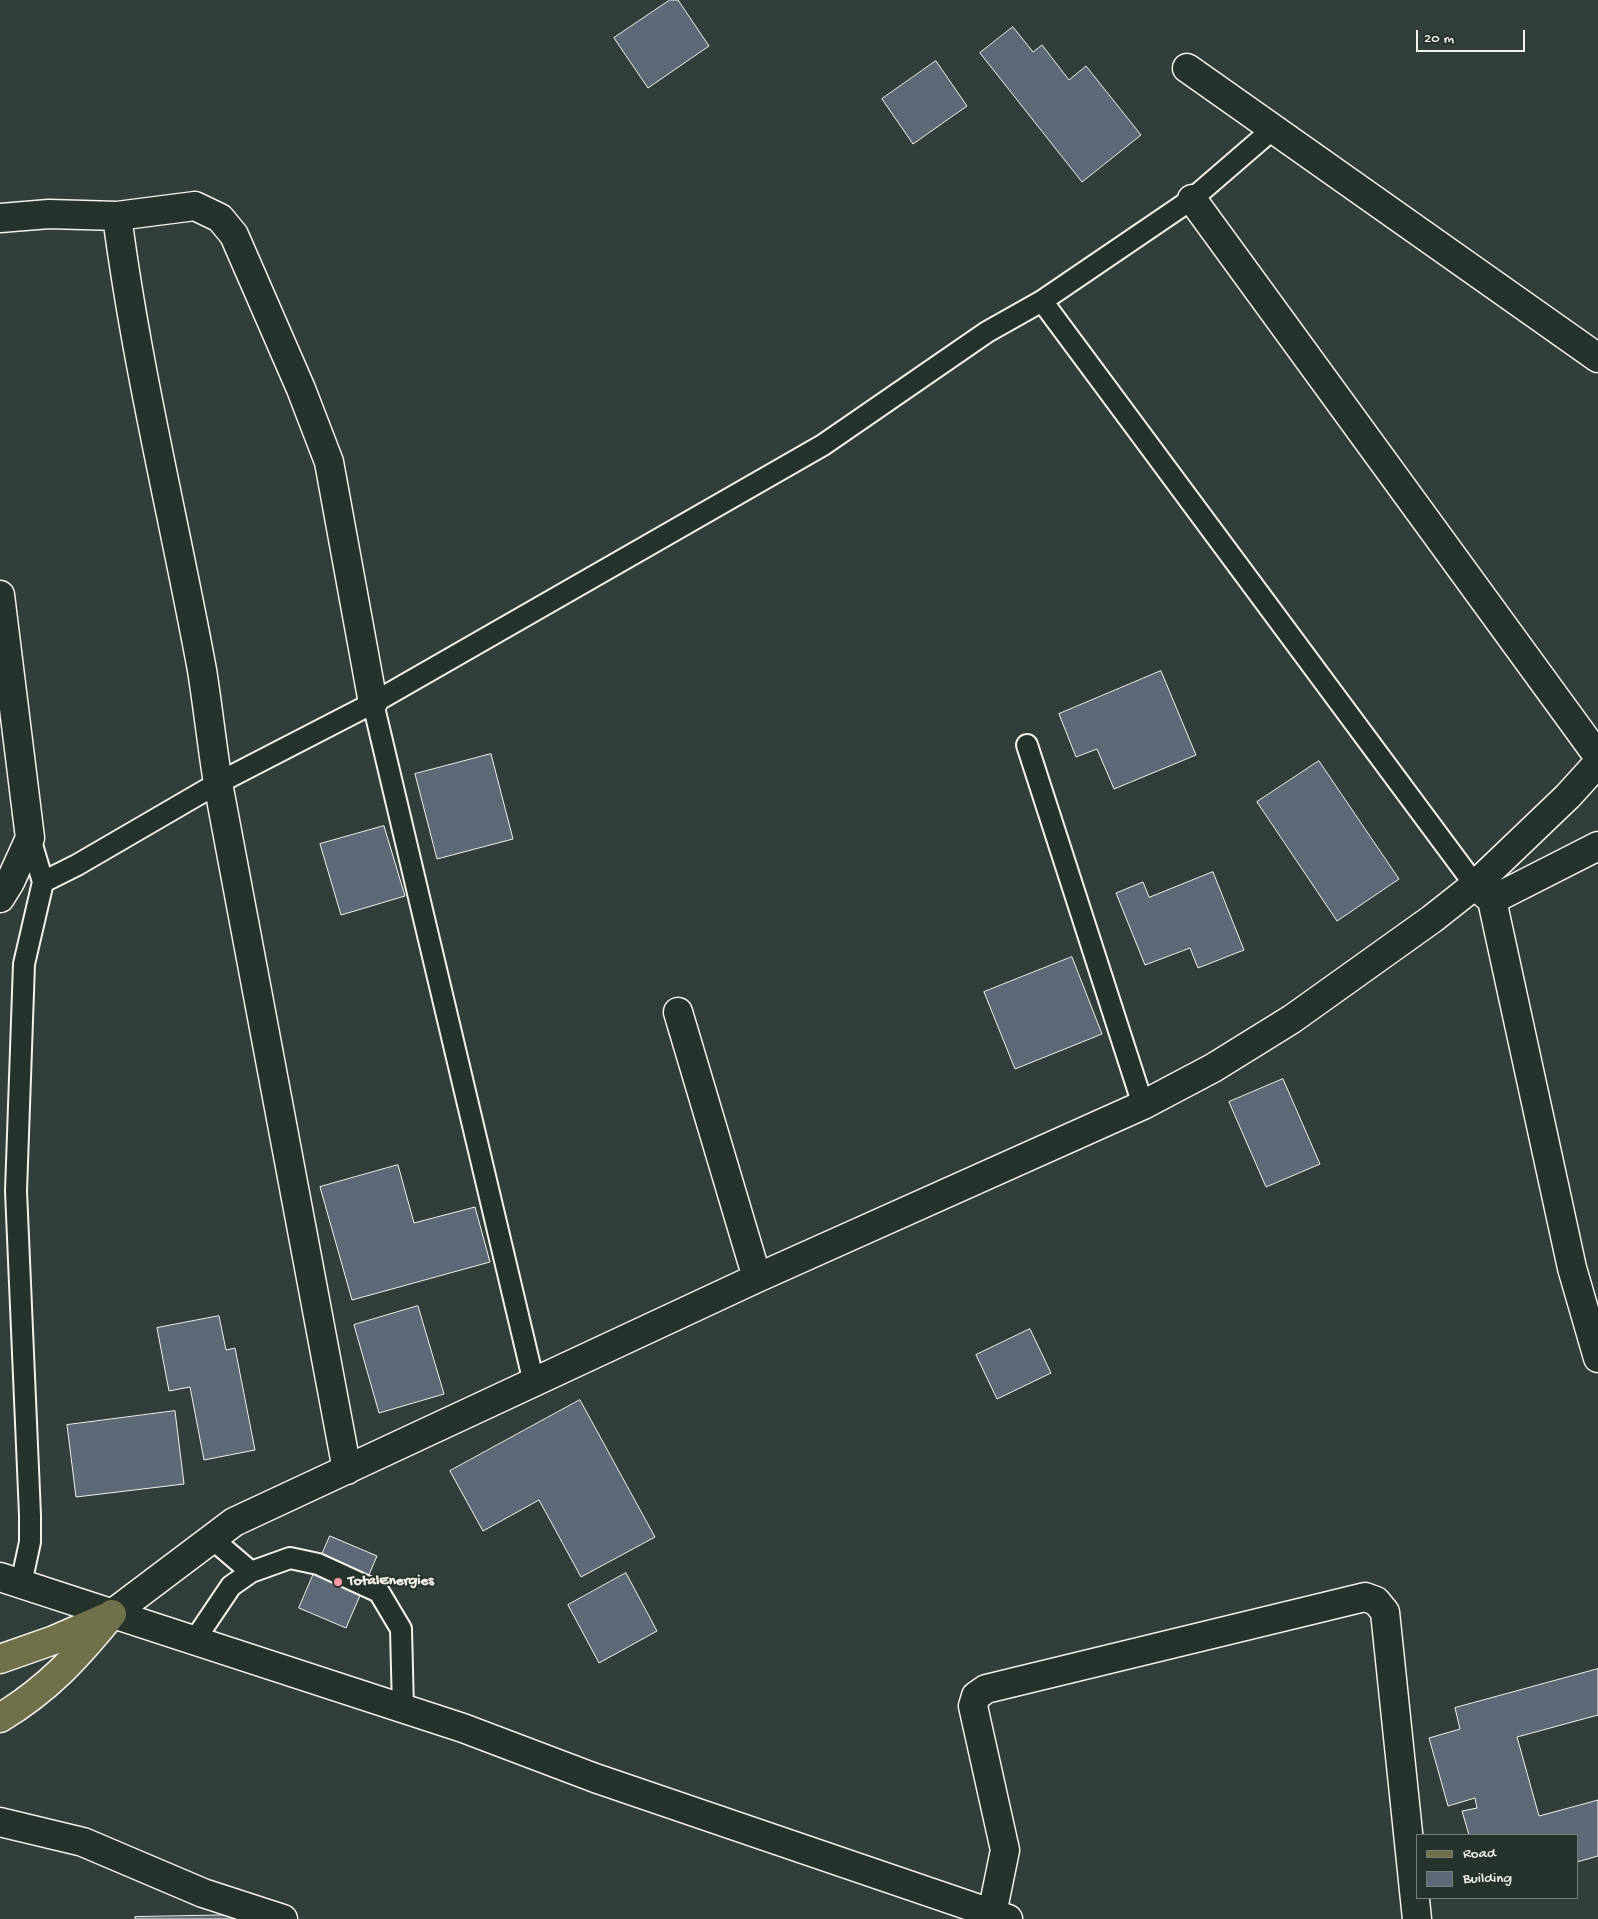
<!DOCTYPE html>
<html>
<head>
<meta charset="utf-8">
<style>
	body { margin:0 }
	#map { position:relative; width:1598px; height:1919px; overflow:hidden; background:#313e3c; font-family:"Gochi Hand",sans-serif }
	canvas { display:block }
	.legend { position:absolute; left:1416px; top:1834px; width:162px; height:65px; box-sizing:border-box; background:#26332d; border:1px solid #787f78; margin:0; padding:6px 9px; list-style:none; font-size:15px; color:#f4f1e8 }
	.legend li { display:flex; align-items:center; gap:10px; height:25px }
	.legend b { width:25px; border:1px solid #787f78 }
	.scale { position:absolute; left:1416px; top:30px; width:109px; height:22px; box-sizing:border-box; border:2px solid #f4f1e8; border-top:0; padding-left:6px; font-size:15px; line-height:18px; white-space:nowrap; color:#f4f1e8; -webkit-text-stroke:4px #26332d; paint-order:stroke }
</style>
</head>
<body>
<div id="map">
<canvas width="1598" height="1919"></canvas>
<ul class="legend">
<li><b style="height:6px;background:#70704a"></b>Road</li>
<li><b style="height:14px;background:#5d6976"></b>Building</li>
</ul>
<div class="scale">20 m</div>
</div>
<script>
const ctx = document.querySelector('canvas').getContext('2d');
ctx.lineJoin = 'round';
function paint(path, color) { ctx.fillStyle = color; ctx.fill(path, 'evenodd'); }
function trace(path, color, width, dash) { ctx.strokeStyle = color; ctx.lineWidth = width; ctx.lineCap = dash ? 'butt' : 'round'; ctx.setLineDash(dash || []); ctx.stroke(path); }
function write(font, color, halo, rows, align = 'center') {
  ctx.font = font + ' "Gochi Hand",sans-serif'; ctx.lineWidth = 4; ctx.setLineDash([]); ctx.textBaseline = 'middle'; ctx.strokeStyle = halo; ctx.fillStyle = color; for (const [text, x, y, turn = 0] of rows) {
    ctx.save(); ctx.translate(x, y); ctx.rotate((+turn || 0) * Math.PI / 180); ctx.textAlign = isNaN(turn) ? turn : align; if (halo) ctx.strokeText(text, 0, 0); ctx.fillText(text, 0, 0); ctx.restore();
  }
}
const building = new Path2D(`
	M670,0H678L709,46L648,88L614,38Z
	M1013,27L1033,52L1042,45L1069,80L1086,66L1141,135L1082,182L980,53Z
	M936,61L967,106L913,144L882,99Z
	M1161,671L1196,755L1114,789L1097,749L1076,757L1059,714Z
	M491,754L513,839L437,859L415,774Z
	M1319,761L1399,879L1337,921L1257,802Z
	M384,826L405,896L341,915L320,844Z
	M1213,872L1244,950L1198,968L1190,948L1145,965L1116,893L1143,882L1149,897Z
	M1072,957L1102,1034L1015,1069L984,992Z
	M1283,1079L1320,1164L1266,1187L1229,1102Z
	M398,1165L414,1223L475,1207L490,1262L352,1300L320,1187Z
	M418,1306L444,1394L379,1413L354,1325Z
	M219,1316L226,1350L235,1348L255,1450L204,1460L190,1387L169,1391L157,1328Z
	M1030,1329L1051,1373L997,1399L976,1355Z
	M580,1400L655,1537L581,1577L539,1500L483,1531L450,1471Z
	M175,1411L184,1484L76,1497L67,1425Z
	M330,1536L377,1556L346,1628L299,1608Z
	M626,1573L657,1631L599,1663L568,1605Z
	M1598,1669V1715L1517,1737L1539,1816L1598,1800V1856L1577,1862V1835H1469L1462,1811L1477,1808L1475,1798L1448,1806L1429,1738L1460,1729L1455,1708Z
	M241,1915V1919H135V1917Z`);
paint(building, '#5d6976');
trace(building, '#f4f1e8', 1);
const service = new Path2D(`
	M1042,301L1475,885
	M373,703L534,1383
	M1027,745L1143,1105
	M43,882L77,865L218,783L373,703L823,445L987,332L1042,301L1192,199L1273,129
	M210,1537L251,1572
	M21,1584L30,1542V1515L16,1191L24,964L43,882L30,838
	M194,1641L231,1586L251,1572L290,1558L318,1564L379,1592L401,1629L403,1709`);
const minor = new Path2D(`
	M1187,68L1598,358
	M1192,199L1598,756
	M117,216L195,206L220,218L234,235L301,389L329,462L373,703
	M0,218L49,214L117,216C137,369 174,519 202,670C208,708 212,746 218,783L347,1470
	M0,595L30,838L10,882L0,898
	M1478,888L1492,900L1598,846
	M1492,900L1572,1268L1598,1358
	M678,1012L757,1278
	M112,1614L234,1522L757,1278L1143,1105L1213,1068L1292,1019L1432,919L1475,885L1568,796L1598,763
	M0,1822L83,1842L203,1893L283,1919
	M992,1914L1005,1850L973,1706L976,1696L986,1689L1365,1597L1376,1601L1385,1612L1417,1919`);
const secondary = new Path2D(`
	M0,1577L463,1728L595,1778L1008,1919`);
const primary = new Path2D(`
	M0,1659L54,1640L109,1616
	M0,1718C48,1689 77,1657 112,1614`);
trace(service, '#f4f1e8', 24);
trace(minor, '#f4f1e8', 31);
trace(secondary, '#f4f1e8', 31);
trace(primary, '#f4f1e8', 31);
trace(service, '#26332d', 20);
trace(minor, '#26332d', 28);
trace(secondary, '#26332d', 28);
trace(primary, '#70704a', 28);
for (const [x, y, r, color] of [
	[338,1582,5,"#ff9aa2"]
]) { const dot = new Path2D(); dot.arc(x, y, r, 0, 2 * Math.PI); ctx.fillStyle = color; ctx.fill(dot); trace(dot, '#26332d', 2); }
write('bold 15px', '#f4f1e8', '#26332d', [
	["TotalEnergies",348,1582]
], 'left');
</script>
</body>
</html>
